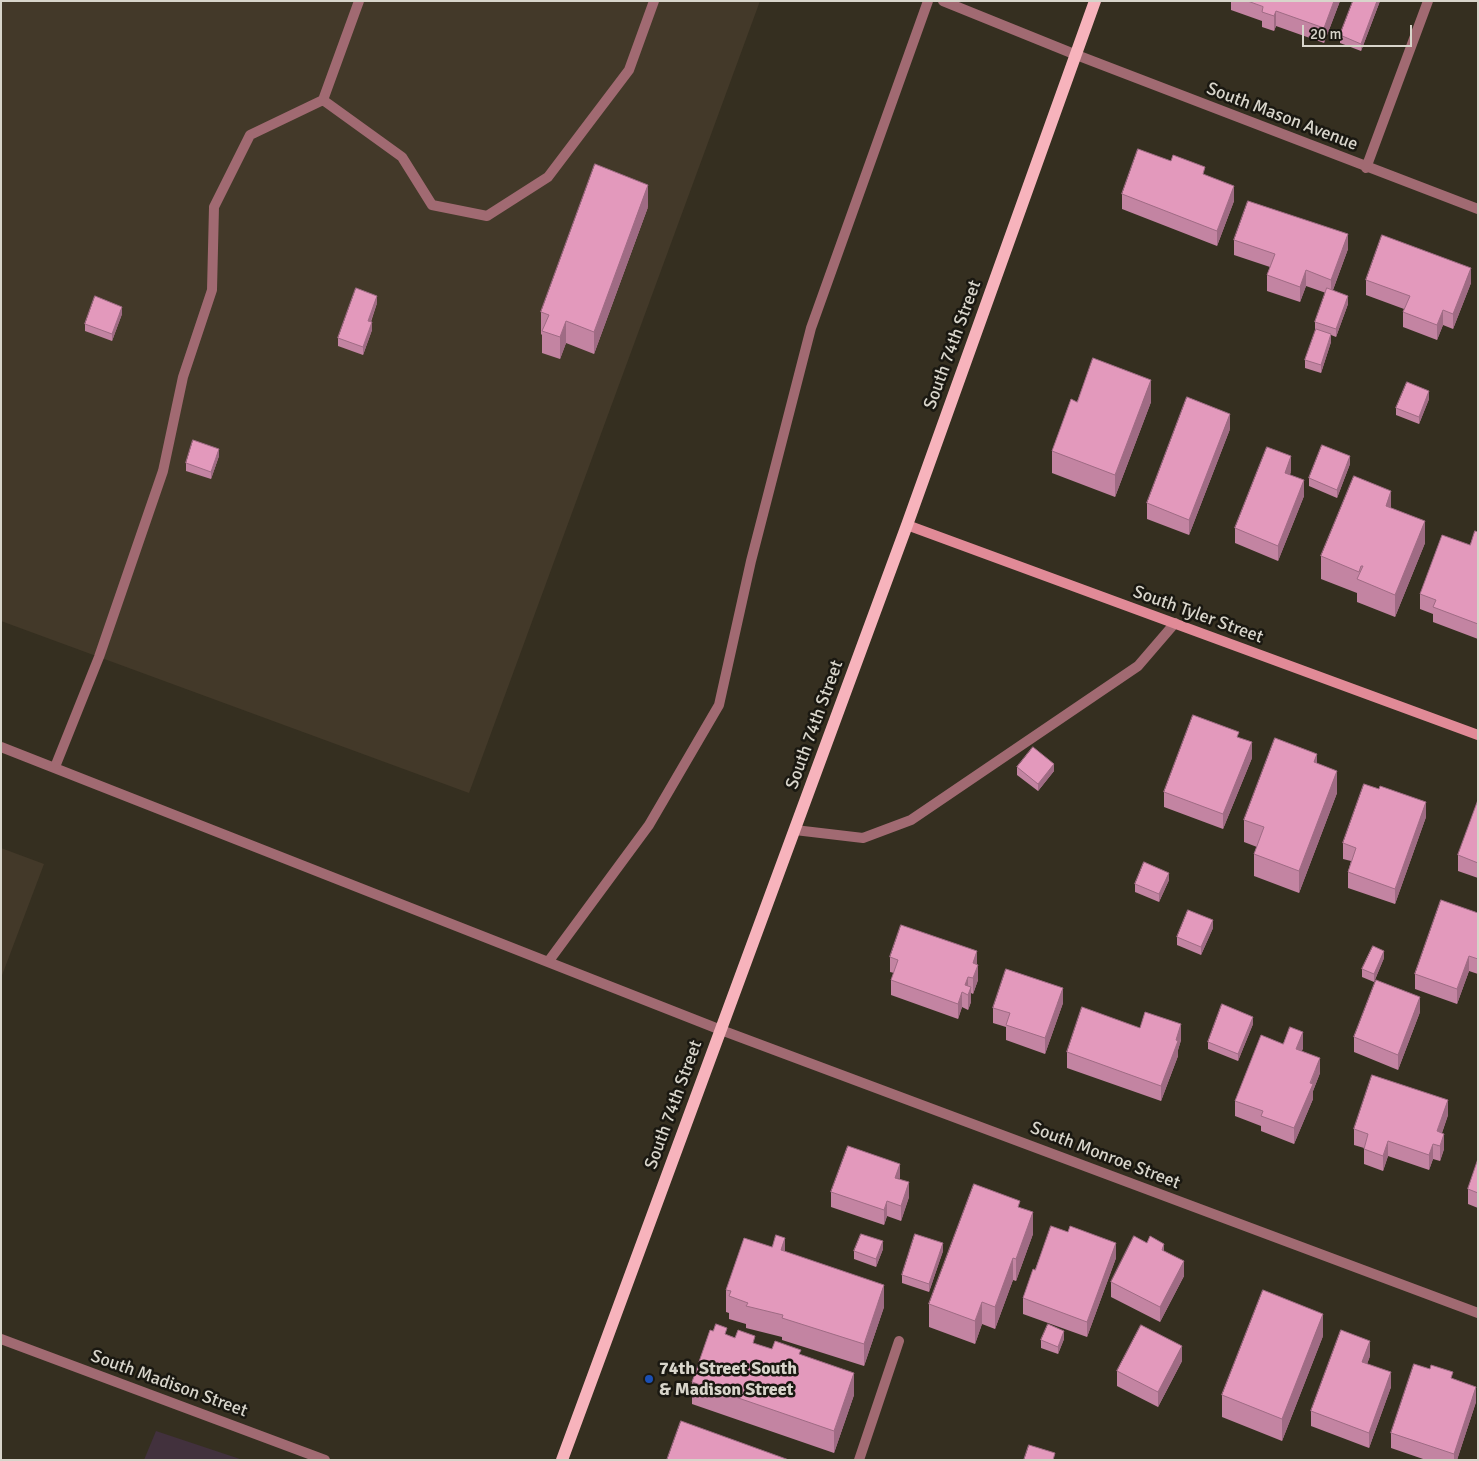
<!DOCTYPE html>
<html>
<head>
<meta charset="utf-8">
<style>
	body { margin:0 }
	#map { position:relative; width:1479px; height:1461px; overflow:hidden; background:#352f20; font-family:Signika,sans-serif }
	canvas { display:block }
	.frame { position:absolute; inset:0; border:2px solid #d8d5cb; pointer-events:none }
	.scale { position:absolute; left:1302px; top:25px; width:110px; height:22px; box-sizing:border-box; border:2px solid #d8d5cb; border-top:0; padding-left:6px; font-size:15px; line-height:18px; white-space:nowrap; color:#d8d5cb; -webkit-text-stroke:4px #1a1811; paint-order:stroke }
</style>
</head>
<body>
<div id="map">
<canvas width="1479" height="1461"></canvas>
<div class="frame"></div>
<div class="scale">20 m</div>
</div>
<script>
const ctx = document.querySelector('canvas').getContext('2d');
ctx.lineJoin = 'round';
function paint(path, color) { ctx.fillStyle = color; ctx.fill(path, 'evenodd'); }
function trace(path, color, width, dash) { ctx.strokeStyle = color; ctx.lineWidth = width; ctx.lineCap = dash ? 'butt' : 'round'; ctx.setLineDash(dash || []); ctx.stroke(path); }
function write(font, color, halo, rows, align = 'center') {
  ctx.font = font + ' Signika,sans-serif'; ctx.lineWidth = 5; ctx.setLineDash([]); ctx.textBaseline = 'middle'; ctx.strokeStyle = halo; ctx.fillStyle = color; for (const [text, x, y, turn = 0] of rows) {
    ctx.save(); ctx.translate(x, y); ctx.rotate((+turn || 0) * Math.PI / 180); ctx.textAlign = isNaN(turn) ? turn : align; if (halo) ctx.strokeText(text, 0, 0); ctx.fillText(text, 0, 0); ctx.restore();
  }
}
paint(new Path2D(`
	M156,1431L243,1460H144Z`), '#42313d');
paint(new Path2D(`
	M1,1H760L469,793L1,621Z
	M1,848L44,864L1,978Z`), '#433929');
trace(new Path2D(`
	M943,1L1074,54
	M323,100L402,157L432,205L487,216L548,177L629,70L654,1
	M1,747L721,1030
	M55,767L99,657L163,471L183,377L212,290L214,207L250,135L323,100L359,1
	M795,830L863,838L911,820L1138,666L1175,623
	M548,962L649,825L719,705L751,561L811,328L928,1
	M859,1460L899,1341`), '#a16a72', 10);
trace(new Path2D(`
	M1074,54L1478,209
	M1366,168L1428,1
	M721,1030L1478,1313
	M1,1339L325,1460`), '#a16a72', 10);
trace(new Path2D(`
	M907,525L1478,735`), '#e18a97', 10);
trace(new Path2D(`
	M562,1460L907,525L1095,1`), '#f7b3bc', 12);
paint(new Path2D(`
	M1231,1H1340L1324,43L1276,26L1274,31L1262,27V21L1231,10Z
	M1380,1L1361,51L1340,43V35Z
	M1205,175L1234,201L1217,246L1122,209V194Z
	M648,207L594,354L566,343L560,359L542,353V335L541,334V312Z
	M1234,240L1348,249L1333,290L1348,304L1336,337L1331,335V342L1321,373L1305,368V360L1316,330L1315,329V322L1326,293L1306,286L1300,302L1267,291V275L1270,267L1234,255Z
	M1366,280L1471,283L1453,329L1443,325L1437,340L1403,327V312L1404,309L1366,295Z
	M377,303L371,322L372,330L363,355L338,346V338Z
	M122,314L112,341L85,331V324Z
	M1478,351V375H1477Z
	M1429,399L1419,424L1396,415V408Z
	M1077,402H1151L1115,497L1052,473V451Z
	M1230,429L1189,535L1147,519V503Z
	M219,456L211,479L186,471V463Z
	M1350,464L1337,498L1309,486V478Z
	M1291,471L1290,475L1304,496L1278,561L1235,543V528Z
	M1391,508L1425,543L1395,617L1357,602V593L1321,579V556Z
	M1478,532V639L1433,622V614L1420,609V594L1470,545Z
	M1252,758L1223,829L1164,807V792Z
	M1317,763L1337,793L1299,893L1254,876V854L1257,847L1244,842V820Z
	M1017,767L1054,771L1038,791L1017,775Z
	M1478,800V878L1458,871V855Z
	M1426,817L1395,904L1348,888V872L1351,861L1343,859V843Z
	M1169,880L1159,902L1135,892V884Z
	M1478,913V974L1469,971L1457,1004L1415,989V974Z
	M1213,928L1201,955L1177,945V937Z
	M890,957L977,964L978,980L973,994L971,993V1002L968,1010L962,1007L958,1019L891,995V980L894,973L890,972Z
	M1384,958L1374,982L1362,977V969Z
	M1063,1003L1045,1054L1006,1040V1027L993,1023V1008Z
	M1420,1012L1398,1070L1354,1052V1037Z
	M1253,1024L1238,1061L1208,1049V1042Z
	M1140,1028L1181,1040L1178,1050V1056L1161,1101L1067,1068V1052Z
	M1283,1044L1303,1048L1302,1051L1320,1073L1313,1091V1099L1294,1144L1261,1131V1126L1235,1116V1101Z
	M1448,1115L1442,1133L1444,1149L1440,1161L1433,1159L1429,1170L1388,1156L1383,1171L1364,1164V1148L1354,1145V1129Z
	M1478,1159V1208L1468,1204V1189Z
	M900,1179L909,1197L901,1221L887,1216L884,1225L831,1207V1192Z
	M1020,1208L1033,1234L1016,1281L1013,1280L995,1329L982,1324L975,1344L929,1327V1304Z
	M883,1249L876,1267L854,1259V1251Z
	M943,1251L929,1292L902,1283V1275Z
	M1164,1251L1184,1276L1160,1322L1111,1297V1282Z
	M785,1252L884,1307L864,1366L782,1340V1337L746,1328V1324L729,1319V1313L726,1312V1290Z
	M1116,1258L1087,1337L1023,1314V1298L1035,1270Z
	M727,1335L772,1349L801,1355L854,1395L834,1453L692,1404V1382Z
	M1323,1336L1282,1441L1222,1417V1395Z
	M1064,1339L1058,1354L1041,1348V1340Z
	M1370,1356L1367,1364L1391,1387L1369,1448L1311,1426V1411Z
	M1182,1361L1158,1407L1117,1386V1371Z
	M1453,1379L1476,1402L1457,1460H1426L1391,1448V1433Z`), '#c384a2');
paint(new Path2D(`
	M1334,1H1340L1324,43V28Z
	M1377,1H1380L1361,51V44Z
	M1276,11V26L1274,31V16Z
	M648,185V207L594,354V332Z
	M1234,186V201L1217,246V231Z
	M1348,234V249L1331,295V280Z
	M1471,268V283L1453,329V314Z
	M1306,270V286L1300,302V287Z
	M377,296V303L368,329V321Z
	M1348,296V304L1336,337V329Z
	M122,307V314L112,341V334Z
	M1443,310V325L1437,340V325Z
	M566,321V343L560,359V337Z
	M372,322V330L363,355V347Z
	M1331,334V342L1321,373V365Z
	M1151,380V402L1115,497V475Z
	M1429,391V399L1419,424V417Z
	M1230,414V429L1189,535V520Z
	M219,449V456L211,479V472Z
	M1291,456V471L1285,488V473Z
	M1350,456V464L1337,498V490Z
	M1304,480V496L1278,561V546Z
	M1391,491V513L1386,506Z
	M1425,521V543L1395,617V595Z
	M1252,742V758L1223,829V814Z
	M1317,754V776L1314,762Z
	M1054,764V771L1038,791V784Z
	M1337,771V793L1299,893V871Z
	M1426,802V817L1395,904V889Z
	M1169,873V880L1159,902V894Z
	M1213,920V928L1201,955V947Z
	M977,951V967L973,963Z
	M1384,951V958L1374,982V974Z
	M1469,956V971L1457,1004V989Z
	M978,965V980L973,994V978Z
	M968,977V992L965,985Z
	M971,987V1002L968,1010V995Z
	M1063,988V1003L1045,1054V1038Z
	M962,992V1007L958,1019V1004Z
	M1420,997V1012L1398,1070V1055Z
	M1253,1017V1024L1238,1061V1054Z
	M1181,1024V1040L1178,1050V1056L1161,1101V1086Z
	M1303,1032V1048L1296,1064V1049Z
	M1320,1058V1073L1313,1091V1099L1294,1144V1128Z
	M1448,1100V1115L1437,1147V1131Z
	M1444,1134V1149L1440,1161V1146Z
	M1388,1141V1156L1383,1171V1156Z
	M1433,1144V1159L1429,1170V1155Z
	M900,1164V1179L895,1178Z
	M909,1182V1197L901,1221V1206Z
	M887,1201V1216L884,1225V1210Z
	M1033,1212V1234L1016,1281V1259Z
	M785,1238V1261L781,1250Z
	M883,1241V1249L876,1267V1259Z
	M943,1243V1251L929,1292V1284Z
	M1116,1243V1258L1087,1337V1322Z
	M1164,1244V1259L1162,1250Z
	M1013,1258V1280L995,1329V1307Z
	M1184,1261V1276L1160,1322V1307Z
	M884,1285V1307L864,1366V1344Z
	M982,1302V1324L975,1344V1321Z
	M1323,1314V1336L1282,1441V1419Z
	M1064,1331V1339L1058,1354V1347Z
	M1370,1341V1356L1362,1377V1362Z
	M1182,1346V1361L1158,1407V1392Z
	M1391,1372V1387L1369,1448V1433Z
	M854,1373V1395L834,1453V1431Z
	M1476,1387V1402L1457,1460H1454V1454Z`), '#9f6b84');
const building = new Path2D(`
	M1248,1H1334L1324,28L1276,11L1274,16L1262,12L1263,7Z
	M1353,1H1377L1361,44L1340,35Z
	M1138,149L1171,161L1173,155L1205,167L1203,174L1234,186L1217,231L1122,194Z
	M595,164L648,185L594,332L566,321L560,337L542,331L549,315L541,312Z
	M1248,201L1348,234L1331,280L1306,270L1300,287L1267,275L1275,254L1234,240Z
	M1382,235L1471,268L1453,314L1443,310L1437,325L1403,312L1410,296L1366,280Z
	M356,288L377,296L368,321L372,322L363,347L338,338Z
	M1327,288L1348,296L1336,329L1315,322Z
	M95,296L122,307L112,334L85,324Z
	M1316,329L1331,334L1321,365L1305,360Z
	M1093,358L1151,380L1115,475L1052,451L1071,399L1077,402Z
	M1407,382L1429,391L1419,417L1396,408Z
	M1187,397L1230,414L1189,520L1147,503Z
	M193,440L219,449L211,472L186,463Z
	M1322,445L1350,456L1337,490L1309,478Z
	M1267,447L1291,456L1285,473L1304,480L1278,546L1235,528Z
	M1354,476L1391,491L1386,506L1425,521L1395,595L1357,579L1363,566H1361L1359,572L1321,556Z
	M1475,531L1478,532V624L1433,607L1436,600L1420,594L1442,535L1470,545Z
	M1193,715L1239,732L1237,737L1252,742L1223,814L1164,792Z
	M1275,738L1317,754L1314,762L1337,771L1299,871L1254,854L1264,827L1244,820Z
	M1033,747L1054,764L1038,784L1017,767Z
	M1364,784L1379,789L1380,786L1426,802L1395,889L1348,872L1356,848L1343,843Z
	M1478,800V863L1458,855Z
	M1144,862L1169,873L1159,894L1135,884Z
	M1441,900L1478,913V959L1469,956L1457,989L1415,974Z
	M1188,910L1213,920L1201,947L1177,937Z
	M901,925L977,951L973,963L978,965L973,978L968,977L965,985L971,987L968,995L962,992L958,1004L891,980L898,960L890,957Z
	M1373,946L1384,951L1374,974L1362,969Z
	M1006,969L1063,988L1045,1038L1006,1025L1010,1013L993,1008Z
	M1376,980L1420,997L1398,1055L1354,1037Z
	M1222,1004L1253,1017L1238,1054L1208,1042Z
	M1082,1007L1140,1028L1145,1012L1181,1024L1176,1040L1178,1041L1161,1086L1067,1052Z
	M1290,1027L1303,1032L1296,1049L1320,1058L1310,1083L1313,1084L1294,1128L1261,1116L1263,1111L1235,1101L1261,1035L1283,1044Z
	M1372,1075L1448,1100L1437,1131L1444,1134L1440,1146L1433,1144L1429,1155L1388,1141L1383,1156L1364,1149L1368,1134L1354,1129Z
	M848,1146L900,1164L895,1178L909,1182L901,1206L887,1201L884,1210L831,1192Z
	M1478,1159V1193L1468,1189Z
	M974,1184L1020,1201L1018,1207L1033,1212L1016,1259L1013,1258L995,1307L982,1302L975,1321L929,1304Z
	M1051,1226L1068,1232L1070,1226L1116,1243L1087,1322L1023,1298L1033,1269L1035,1270Z
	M861,1234L883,1241L876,1259L854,1251Z
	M915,1234L943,1243L929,1284L902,1275Z
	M776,1235L785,1238L781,1250L884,1285L864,1344L782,1318L783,1315L746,1306L748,1303L729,1296L731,1291L726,1290L744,1238L772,1247Z
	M1134,1236L1147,1243L1150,1236L1164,1244L1162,1250L1184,1261L1160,1307L1111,1282Z
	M1263,1290L1323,1314L1282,1419L1222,1395Z
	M716,1324L727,1328L725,1334L735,1338L738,1330L755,1336L753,1343L772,1349L775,1341L801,1350L799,1354L854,1373L834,1431L692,1382L710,1330L713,1331Z
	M1048,1324L1064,1331L1058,1347L1041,1340Z
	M1141,1325L1182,1346L1158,1392L1117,1371Z
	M1341,1330L1370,1341L1362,1362L1391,1372L1369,1433L1311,1411Z
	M1414,1364L1430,1369L1431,1365L1453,1372L1451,1378L1476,1387L1454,1454L1391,1433Z
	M681,1421L789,1460H667Z
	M1029,1445L1055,1453L1053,1460H1024Z`);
paint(building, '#e399bc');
trace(building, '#9f6b84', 1);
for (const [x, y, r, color] of [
	[649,1379,5,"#1a4fb4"]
]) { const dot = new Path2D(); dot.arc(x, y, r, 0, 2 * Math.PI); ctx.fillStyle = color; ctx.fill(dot); trace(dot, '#1a1811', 2); }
write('18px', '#d8d5cb', '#1a1811', [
	["South Mason Avenue",1282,117,21],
	["South 74th Street",953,345,-70],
	["South Tyler Street",1198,615,20],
	["South 74th Street",815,725,-70],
	["South 74th Street",674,1105,-70],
	["South Monroe Street",1105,1156,21],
	["South Madison Street",169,1384,20]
]);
write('bold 18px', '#d8d5cb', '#1a1811', [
	["74th Street South",659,1369],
	["& Madison Street",659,1390]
], 'left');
</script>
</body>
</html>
